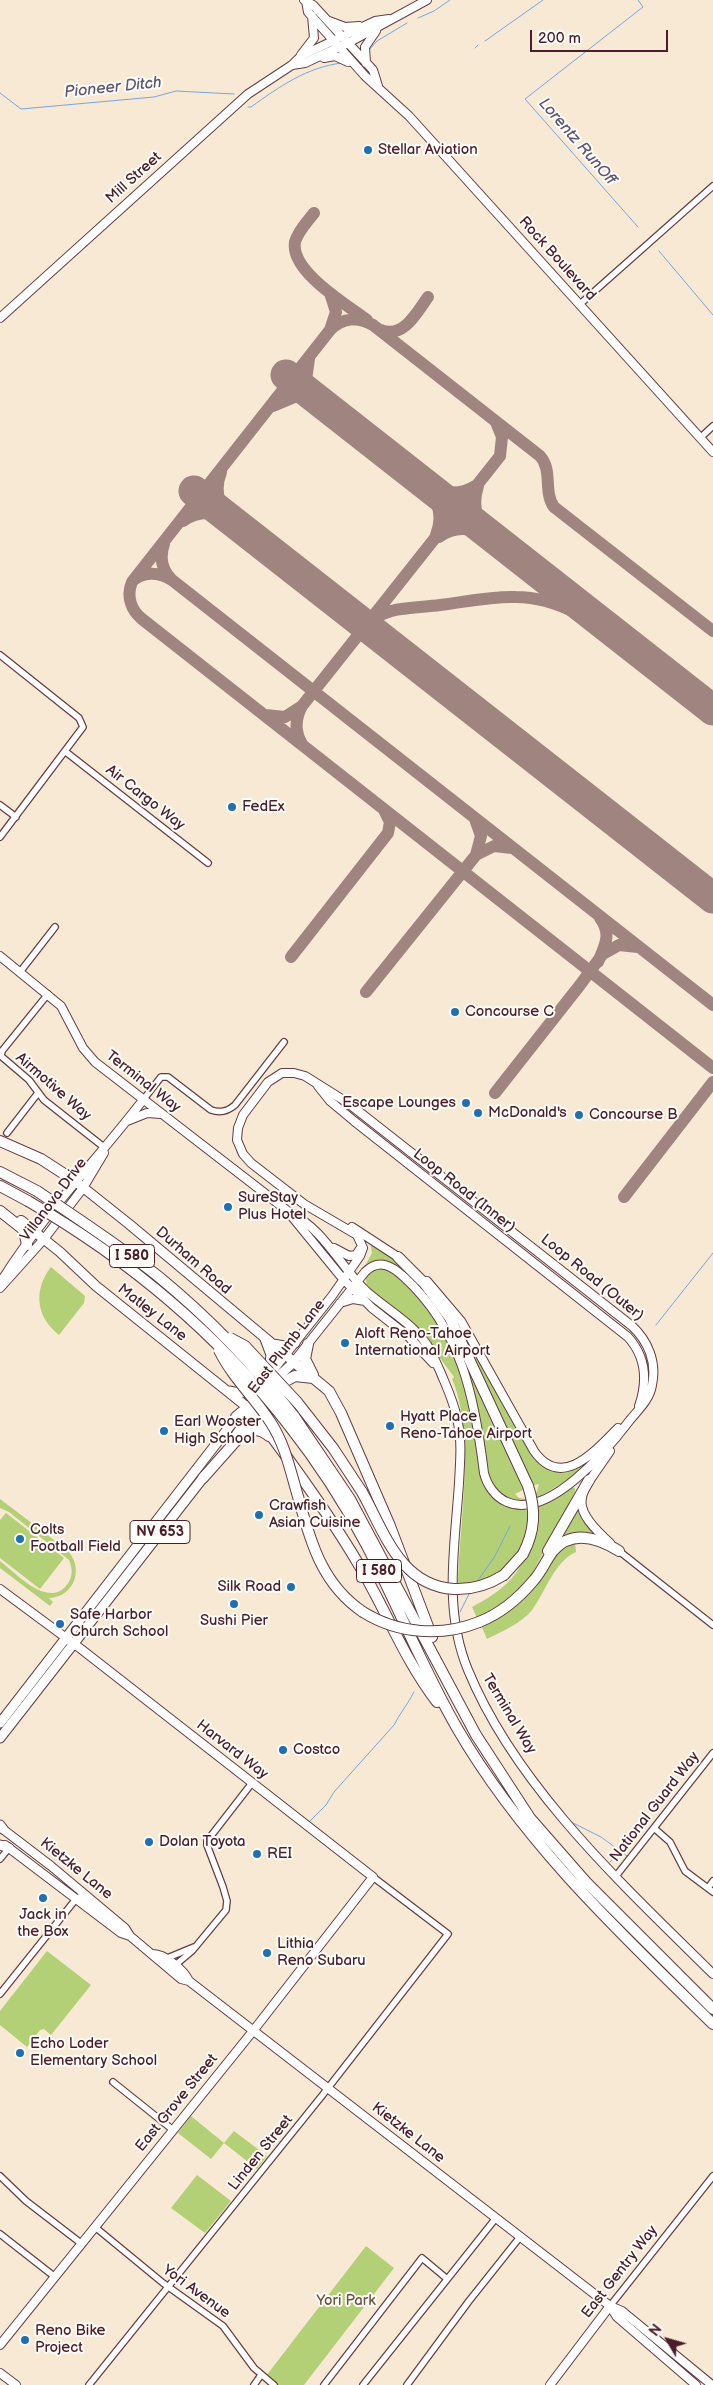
<!DOCTYPE html>
<html>
<head>
<meta charset="utf-8">
<style>
	body { margin:0 }
	#map { position:relative; width:713px; height:2385px; overflow:hidden; background:#f7e9d4; font-family:"Balsamiq Sans",sans-serif }
	canvas { display:block }
	.north { position:absolute; left:643px; top:2315px; width:50px; height:50px; -webkit-text-stroke:4px #fdfcf7; paint-order:stroke; rotate:308deg; font-size:14px; font-weight:700; line-height:20px; text-align:center; color:#4a1f2b }
	.north::after { content:''; display:block; margin:auto; width:18px; height:22px; background:#4a1f2b; clip-path:polygon(50% 0,100% 100%,50% 72%,0 100%) }
	.scale { position:absolute; left:530px; top:30px; width:138px; height:22px; box-sizing:border-box; border:2px solid #4a1f2b; border-top:0; padding-left:6px; font-size:15px; line-height:18px; white-space:nowrap; color:#4a1f2b; -webkit-text-stroke:4px #fdfcf7; paint-order:stroke }
</style>
</head>
<body>
<div id="map">
<canvas width="713" height="2385"></canvas>
<div class="north">N</div>
<div class="scale">200 m</div>
</div>
<script>
const ctx = document.querySelector('canvas').getContext('2d');
ctx.lineJoin = 'round';
function paint(path, color) { ctx.fillStyle = color; ctx.fill(path, 'evenodd'); }
function trace(path, color, width, dash) { ctx.strokeStyle = color; ctx.lineWidth = width; ctx.lineCap = dash ? 'butt' : 'round'; ctx.setLineDash(dash || []); ctx.stroke(path); }
function write(font, color, halo, rows, align = 'center') {
  ctx.font = font + ' "Balsamiq Sans",sans-serif'; ctx.lineWidth = 4; ctx.setLineDash([]); ctx.textBaseline = 'middle'; ctx.strokeStyle = halo; ctx.fillStyle = color; for (const [text, x, y, turn = 0] of rows) {
    ctx.save(); ctx.translate(x, y); ctx.rotate((+turn || 0) * Math.PI / 180); ctx.textAlign = isNaN(turn) ? turn : align; if (halo) ctx.strokeText(text, 0, 0); ctx.fillText(text, 0, 0); ctx.restore();
  }
}
paint(new Path2D(`
	M370,1241L403,1266L439,1306L480,1390L523,1490L515,1494L519,1498L526,1499L527,1502L507,1499L496,1490L488,1476L473,1388L457,1344L400,1270L366,1264L372,1253Z
	M51,1267L85,1296L84,1303L59,1335C36,1317 33,1290 51,1267Z
	M378,1268C392,1269 399,1278 409,1287C460,1337 474,1411 481,1479C492,1505 505,1503 528,1511L526,1537L516,1556L506,1569L492,1579L458,1587C459,1526 476,1434 452,1379L454,1377L419,1330L367,1286L365,1276Z
	M444,1302L466,1334L532,1452L557,1470L602,1449L577,1474L534,1500L539,1484L530,1486Z
	M571,1487L575,1488V1492L532,1574L508,1601L478,1620L472,1607C522,1581 528,1560 535,1507Z
	M0,1499L66,1549C85,1567 75,1597 49,1598L53,1602L50,1606L0,1568V1561C16,1573 47,1608 66,1586C73,1578 73,1569 69,1560L9,1512L0,1508Z
	M579,1499C580,1517 586,1527 600,1538L554,1546Z
	M6,1513L64,1558L40,1589L0,1558V1520Z
	M575,1541L576,1552C554,1562 546,1591 532,1610C522,1623 501,1632 487,1639L481,1625L517,1605L554,1554Z
	M47,1951L91,1985L51,2035L44,2029L40,2030L27,2047L0,2025V2011Z
	M191,2116L224,2143L234,2131L267,2156L257,2169L224,2143L211,2159L178,2133Z
	M197,2175L231,2201L205,2233L171,2208Z
	M366,2246L394,2268L304,2385H277L266,2376Z`), '#b3d076');
trace(new Path2D(`
	M418,18L434,11L450,0
	M485,41L543,0
	M475,48L478,45
	M369,50L377,41L407,23
	M0,93L21,109L154,97L176,91L234,94
	M248,107H251C279,87 307,67 342,63
	M638,227L525,99L643,7L638,0
	M659,251L713,315
	M656,1325L713,1253
	M476,1583L495,1556L510,1526
	M460,1612L470,1592
	M571,1822L601,1837L627,1856
	M308,1823L326,1805L334,1792L394,1725C400,1713 408,1704 414,1692
	M610,1862L619,1852`), '#77a5e0', 1);
trace(new Path2D(`
	M314,213C307,222 298,231 295,242C290,271 346,304 367,320
	M330,330L336,312L330,293
	M381,330C404,339 417,312 428,297
	M309,359L306,380L313,397
	M273,406L297,396L313,397
	M221,472C214,490 218,506 231,520
	M424,484C438,499 444,516 436,535
	M426,485C443,494 459,496 475,486
	M478,486C472,504 476,521 489,534
	M183,521C199,510 215,511 231,520
	M439,537C456,524 475,528 493,538
	M164,544C159,558 162,570 172,580
	M135,579C147,571 160,573 172,580L713,1005
	M374,619C392,606 419,608 440,605C465,602 491,596 516,597C568,597 611,635 652,662
	M713,631L554,507C543,492 553,470 540,456L373,325C358,316 342,318 330,330L132,582C126,596 131,610 142,619L713,1068
	M265,715L285,717L302,706
	M302,744C294,731 295,719 302,706L500,456L502,437L496,422
	M475,819L481,836L476,855
	M601,955L619,945L638,947
	M291,957L388,833L390,822L384,810
	M598,962C605,945 612,934 600,918
	M366,992L476,855L494,846L512,848
	M495,1093L580,985L602,955
	M624,1197L713,1082`), '#a08480', 12);
trace(new Path2D(`
	M286,375L713,710
	M194,491L713,898`), '#a08480', 31);
const street = new Path2D(`
	M579,305L713,186
	M700,438L713,426
	M0,655L79,718L83,727L0,837
	M66,752L208,863
	M0,805L16,817
	M20,972L55,927
	M48,994L2,1051L1,1056L29,1080L44,1100L105,1148
	M143,1100L161,1077H168L211,1110C220,1113 227,1112 235,1105L284,1042
	M7,1133L38,1093
	M619,1551L713,1625
	M654,1828L670,1842L685,1871L713,1892
	M0,1859L9,1848
	M616,1876L713,1753
	M708,1888L713,1881
	M165,1959L194,1947
	M173,1967L192,1951L226,1910L227,1901L223,1887L207,1845V1841L252,1783
	M0,1994L76,1899L79,1897L95,1906
	M113,2082L173,2130
	M0,2176L26,2201L82,2244
	M95,2227L163,2283L223,2326L254,2368L274,2385
	M0,2234L55,2277
	M610,2306L713,2176
	M89,2385L321,2097L448,1934L373,1877
	M254,2385L261,2375
	M324,2385L422,2258L446,2278
	M363,2385L496,2218
	M407,2385L469,2301L520,2237`);
const secondary = new Path2D(`
	M304,0L313,5L373,70L378,86
	M306,1L308,12L365,76L409,116L713,452
	M329,21L345,27L359,26
	M301,55L314,38L312,16
	M324,58L335,56L348,62
	M366,63L365,47L376,31
	M292,65L305,63L348,43L427,0
	M0,318L248,94L292,65L301,56L375,21L389,19
	M0,956L61,1006L83,1048L95,1062L289,1212C324,1229 339,1265 366,1291C385,1308 409,1321 425,1342C432,1351 435,1361 440,1371C447,1388 455,1404 458,1423C462,1443 460,1463 459,1483C455,1546 443,1610 468,1670C516,1787 624,1886 713,1974
	M318,1086L330,1101L354,1121L628,1337C646,1357 648,1380 639,1406
	M127,1121L147,1113L161,1114
	M289,1213L343,1279L372,1308L409,1337L433,1363
	M352,1227L401,1259
	M334,1248L349,1256L356,1255L360,1249
	M427,1281L461,1321L534,1451C562,1491 596,1450 618,1428
	M0,1283C41,1217 96,1161 143,1100
	M0,1288L44,1239L83,1188L104,1153
	M340,1303L353,1299L365,1301
	M267,1378L332,1296L360,1256L363,1248L357,1235L304,1204L251,1163L243,1154L237,1140L238,1128L243,1115L268,1082L282,1073H294L305,1076L348,1103L632,1326C648,1341 657,1362 652,1385C650,1399 639,1409 630,1420C608,1449 549,1520 507,1502C495,1497 487,1485 484,1473C475,1399 462,1330 404,1277C392,1266 379,1258 365,1272L291,1365
	M610,1543C564,1502 581,1495 610,1451
	M0,1589L81,1649L373,1877L253,2031L0,2345
	M0,1827L51,1866L125,1928L130,1936
	M5,1845L121,1933L130,1936L181,1979L189,1981
	M153,1954C165,1954 184,1970 189,1981L610,2306L622,2311L712,2385
	M610,2306L617,2317L696,2385
	M0,2373L16,2385
	M550,2385L610,2306`);
const primary = new Path2D(`
	M75,1181L129,1224L294,1362C276,1379 257,1398 230,1391
	M35,1232L60,1252L96,1286L252,1411
	M265,1339L271,1355L268,1378
	M273,1344L284,1346L295,1343
	M234,1438L256,1406
	M0,1723L240,1413
	M0,1738L206,1474
	M0,1825L3,1829
	M0,1845L9,1848`);
const highway = new Path2D(`
	M0,1141L41,1159L75,1181
	M0,1172L37,1191
	M0,1186L28,1201
	M0,1211L24,1230L27,1245
	M21,1221L35,1232
	M398,1257L425,1284L450,1318L528,1486
	M308,1344L305,1359L313,1375
	M294,1362L329,1391L341,1413L390,1526L432,1637
	M273,1388L295,1376L313,1378
	M297,1402L333,1448L362,1492
	M254,1413C292,1463 330,1515 362,1570C387,1613 406,1662 437,1702
	M294,1416L350,1499L476,1735L530,1818L586,1882L713,2009
	M236,1417L262,1396
	M287,1423C317,1461 344,1502 367,1546C398,1606 423,1669 457,1728C523,1842 620,1933 713,2024
	M203,1478L242,1434C252,1428 260,1429 269,1436
	M299,1500C311,1544 323,1585 363,1612
	M548,1551L589,1480
	M504,1575L523,1554
	M479,1622C502,1613 519,1598 534,1580C542,1571 546,1560 553,1551C572,1529 598,1538 619,1551`);
trace(street, '#643d44', 8);
trace(secondary, '#643d44', 10);
trace(primary, '#643d44', 11);
trace(highway, '#643d44', 12);
trace(street, '#fff', 5.5);
trace(secondary, '#fff', 8);
trace(primary, '#fff', 9);
trace(highway, '#fff', 10);
const highwayBridge = new Path2D(`
	M37,1191C78,1219 120,1246 159,1277C209,1318 254,1365 294,1416
	M28,1201C128,1259 215,1331 287,1423
	M230,1338L245,1346L297,1402
	M219,1350C232,1377 255,1398 271,1423C286,1446 291,1474 299,1500
	M362,1492C384,1531 400,1586 454,1589C473,1590 488,1585 504,1575
	M523,1554C535,1531 536,1510 528,1486
	M363,1612C398,1634 442,1637 479,1622`);
trace(highwayBridge, '#643d44', 12, []);
trace(highwayBridge, '#fff', 10);
for (const [x, y, r, color] of [
	[368,150,5,"#1f6fb2"],
	[232,807,5,"#1f6fb2"],
	[455,1012,5,"#1f6fb2"],
	[466,1103,5,"#1f6fb2"],
	[478,1113,5,"#1f6fb2"],
	[579,1115,5,"#1f6fb2"],
	[228,1207,5,"#1f6fb2"],
	[345,1343,5,"#1f6fb2"],
	[390,1426,5,"#1f6fb2"],
	[164,1431,5,"#1f6fb2"],
	[259,1515,5,"#1f6fb2"],
	[20,1539,5,"#1f6fb2"],
	[291,1587,5,"#1f6fb2"],
	[234,1604,5,"#1f6fb2"],
	[60,1624,5,"#1f6fb2"],
	[283,1750,5,"#1f6fb2"],
	[149,1842,5,"#1f6fb2"],
	[257,1854,5,"#1f6fb2"],
	[43,1898,5,"#1f6fb2"],
	[267,1953,5,"#1f6fb2"],
	[20,2053,5,"#1f6fb2"],
	[25,2340,5,"#1f6fb2"]
]) { const dot = new Path2D(); dot.arc(x, y, r, 0, 2 * Math.PI); ctx.fillStyle = color; ctx.fill(dot); trace(dot, '#fdfcf7', 2); }
for (const [x, y, w] of [
	[132,1256,45],
	[160,1532,60],
	[379,1571,45]
]) { const box = new Path2D(); box.roundRect(x - w / 2, y - 11.5, w, 23, 4); ctx.fillStyle = '#fdfcf7'; ctx.fill(box); trace(box, '#4a1f2b', 1); }
write('bold 14px', '#4a1f2b', null, [
	["I 580",132,1256],
	["NV 653",160,1532],
	["I 580",379,1571]
]);
write('15px', '#4a1f2b', '#fdfcf7', [
	["Stellar Aviation",378,150],
	["FedEx",242,807],
	["Concourse C",465,1012],
	["Escape Lounges",456,1103,"right"],
	["McDonald's",488,1113],
	["Concourse B",589,1115],
	["SureStay",238,1198],
	["Plus Hotel",238,1215],
	["Aloft Reno-Tahoe",355,1334],
	["International Airport",355,1351],
	["Hyatt Place",400,1417],
	["Reno-Tahoe Airport",400,1434],
	["Earl Wooster",174,1422],
	["High School",174,1439],
	["Crawfish",269,1506],
	["Asian Cuisine",269,1523],
	["Colts",30,1530],
	["Football Field",30,1547],
	["Silk Road",281,1587,"right"],
	["Safe Harbor",70,1615],
	["Church School",70,1632],
	["Sushi Pier",234,1621,"center"],
	["Costco",293,1750],
	["Dolan Toyota",159,1842],
	["REI",267,1854],
	["Jack in",43,1915,"center"],
	["the Box",43,1932,"center"],
	["Lithia",277,1944],
	["Reno Subaru",277,1961],
	["Echo Loder",30,2044],
	["Elementary School",30,2061],
	["Reno Bike",35,2331],
	["Project",35,2348]
], 'left');
write('15px', '#4a1f2b', '#fdfcf7', [
	["Mill Street",134,178,-42],
	["Rock Boulevard",557,259,48],
	["Air Cargo Way",145,798,38],
	["Terminal Way",143,1082,38],
	["Airmotive Way",53,1087,41],
	["Loop Road (Inner)",464,1191,38],
	["Villanova Drive",54,1200,-53],
	["Durham Road",193,1261,41],
	["Loop Road (Outer)",592,1278,39],
	["Matley Lane",152,1313,38],
	["East Plumb Lane",287,1347,-52],
	["Terminal Way",509,1714,59],
	["Harvard Way",232,1750,38],
	["National Guard Way",655,1807,-52],
	["Kietzke Lane",76,1869,39],
	["East Grove Street",177,2103,-51],
	["Kietzke Lane",408,2133,38],
	["Linden Street",261,2153,-51],
	["East Gentry Way",620,2272,-52],
	["Yori Avenue",196,2292,36]
]);
write('15px', '#6a5442', '#fdfcf7', [
	["Yori Park",346,2301]
]);
write('italic 16px', '#5c5573', '#fdfcf7', [
	["Pioneer Ditch",113,88,-6],
	["Lorentz RunOff",577,142,49]
]);
</script>
</body>
</html>
